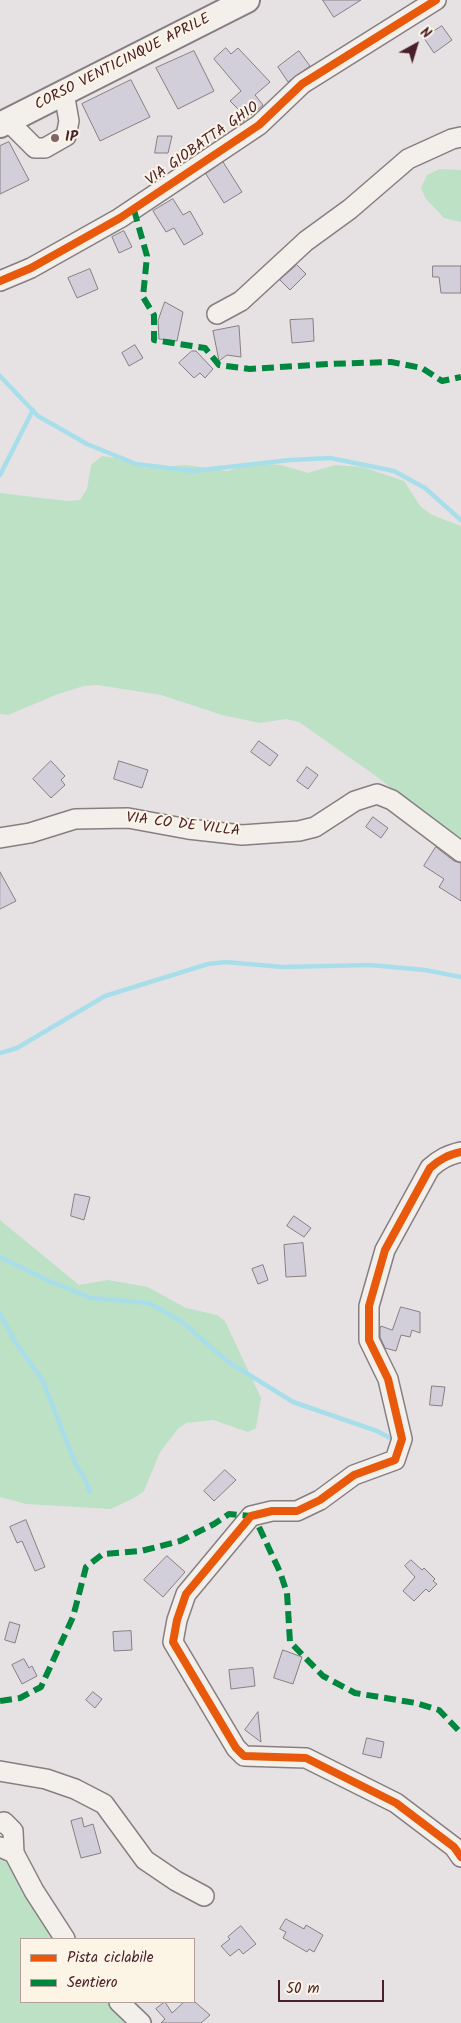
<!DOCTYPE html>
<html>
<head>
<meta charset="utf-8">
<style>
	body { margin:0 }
	#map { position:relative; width:461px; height:2023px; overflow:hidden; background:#e6e2e4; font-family:Kalam,sans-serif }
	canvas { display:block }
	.legend { position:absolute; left:20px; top:1938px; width:175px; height:65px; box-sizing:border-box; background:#fcf5e5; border:1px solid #b59f9b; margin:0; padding:6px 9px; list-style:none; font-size:15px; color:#4a1f2b }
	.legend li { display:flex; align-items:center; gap:10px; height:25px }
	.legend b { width:25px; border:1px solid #b59f9b }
	.north { position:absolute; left:391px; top:20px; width:50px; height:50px; -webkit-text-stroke:4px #fcf5e5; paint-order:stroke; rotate:39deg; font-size:14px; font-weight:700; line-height:20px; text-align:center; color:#4a1f2b }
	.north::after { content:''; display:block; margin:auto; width:18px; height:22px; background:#4a1f2b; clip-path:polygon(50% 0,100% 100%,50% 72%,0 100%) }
	.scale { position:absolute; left:278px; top:1980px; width:106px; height:22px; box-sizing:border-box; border:2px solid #4a1f2b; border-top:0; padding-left:6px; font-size:15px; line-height:18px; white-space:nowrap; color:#4a1f2b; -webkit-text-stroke:4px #fcf5e5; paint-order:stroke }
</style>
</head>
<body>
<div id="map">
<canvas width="461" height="2023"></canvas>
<ul class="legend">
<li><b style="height:6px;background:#e8590c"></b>Pista ciclabile</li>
<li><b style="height:6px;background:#00873e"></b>Sentiero</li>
</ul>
<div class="north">N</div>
<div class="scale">50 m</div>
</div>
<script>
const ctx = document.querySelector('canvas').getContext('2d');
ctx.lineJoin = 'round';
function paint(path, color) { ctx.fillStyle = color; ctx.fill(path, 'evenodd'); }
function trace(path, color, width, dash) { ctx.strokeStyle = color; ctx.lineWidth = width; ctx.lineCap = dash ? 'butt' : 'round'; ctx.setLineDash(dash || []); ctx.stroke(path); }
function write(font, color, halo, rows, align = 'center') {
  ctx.font = font + ' Kalam,sans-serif'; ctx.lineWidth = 4; ctx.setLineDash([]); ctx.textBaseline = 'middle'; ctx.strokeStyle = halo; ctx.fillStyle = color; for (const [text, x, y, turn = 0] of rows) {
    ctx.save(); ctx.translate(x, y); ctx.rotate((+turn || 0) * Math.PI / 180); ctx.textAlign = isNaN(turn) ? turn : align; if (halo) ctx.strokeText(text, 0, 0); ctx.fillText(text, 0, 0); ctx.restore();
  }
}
paint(new Path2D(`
	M440,169L461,170V222L444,218L426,199L421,188L427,175Z
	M102,456L116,458L145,468L186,465L227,471L254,463L281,465L308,473L335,465L363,467L404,481L420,506L432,515L461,526V841L373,774L299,722L286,719L260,723L222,715L161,695L97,685L84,686L58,694L8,715L0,714V493L67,501L80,500L87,489L91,465Z
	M0,1220L79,1285L108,1280L148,1287L186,1308L217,1315L225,1321L261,1398L256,1428L248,1432L213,1420L186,1423L178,1429L160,1452L144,1491L136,1497L111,1509L26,1504L0,1497Z
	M0,1856L13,1869L54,1939H21V2002H111L133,2023H0Z`), '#bde1c5');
trace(new Path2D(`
	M0,376L38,416L87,444L136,464L193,471L290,460L330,458L394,471L425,488L461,520
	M0,475L33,410
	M0,1053L17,1048L105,996L208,964L226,962L282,967L370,965L425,970L461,977
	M0,1257L47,1280L91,1298L149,1303L182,1322L227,1361L293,1402L377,1431L396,1441
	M0,1313L15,1342L42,1379L76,1465L85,1479L90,1492`), '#a8deea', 4.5);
const building = new Path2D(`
	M323,0H361L334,17Z
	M442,26L452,40L434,53L424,38Z
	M226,48L231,54L238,48L270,82L255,95L263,105L239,125L233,117L240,111L230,101L241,91L214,59Z
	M194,51L214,91L178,109L156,68Z
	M299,51L310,66L288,82L278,67Z
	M131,80L150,117L100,141L82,104Z
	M158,136H172L168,153H155Z
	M9,142L29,180L0,194V146Z
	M223,162L242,192L224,203L206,174Z
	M173,199L183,215L190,211L203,234L184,245L174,228L166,232L153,211Z
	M124,231L132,247L119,253L112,237Z
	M297,265L306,274L290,290L280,280Z
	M433,266H461V293H441L439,277H433Z
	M90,269L98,289L77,298L68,278Z
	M165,302L183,312L177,341L159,339L158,321Z
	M313,319L314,341L292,343L290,320Z
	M239,326L241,357L227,355L219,361L213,331Z
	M135,345L143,358L129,366L122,353Z
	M192,351H196L213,369L205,378L200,373L194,378L179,363Z
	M259,741L278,755L270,766L251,752Z
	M51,761L65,776L61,780L65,785L51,798L33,779Z
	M119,761L148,770L142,788L114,779Z
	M307,767L318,775L308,789L297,781Z
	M373,817L388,828L381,838L366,827Z
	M436,847L454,861L461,863V901L439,887L444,879L424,866Z
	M0,872L16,901L0,909Z
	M75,1194L90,1197L84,1220L71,1216Z
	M294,1216L311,1228L304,1237L287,1226Z
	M303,1243L306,1276L286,1277L284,1245Z
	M263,1265L268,1280L258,1284L252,1269Z
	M401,1307L420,1312V1333L412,1330L410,1337L401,1335L396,1351L385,1348L380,1337V1329L381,1326L392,1330Z
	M432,1386L445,1387L442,1406L430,1405Z
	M225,1470L236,1480L214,1501L204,1491Z
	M26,1520L45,1567L35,1571L22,1541L17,1543L10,1527Z
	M167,1556L185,1572L163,1597L144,1580Z
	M411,1560L422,1570L424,1568L435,1579L433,1581L437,1584L429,1592L426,1589L414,1601L403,1591L415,1577L405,1566Z
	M10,1622L20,1625L15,1643L5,1640Z
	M131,1631L132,1650L114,1651L113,1632Z
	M283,1650L302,1657L293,1684L274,1678Z
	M24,1659L29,1668L32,1666L37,1676L22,1684L12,1665Z
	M253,1668L255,1686L231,1689L229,1670Z
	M93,1692L102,1699L95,1708L86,1700Z
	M258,1712L261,1742L245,1730Z
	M367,1738L384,1742L381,1758L363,1754Z
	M82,1818L84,1827L93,1824L101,1853L81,1858L71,1821Z
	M286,1919L304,1929L306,1925L323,1935L314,1952L309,1949L307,1952L283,1938L286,1932L280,1929Z
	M241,1926L256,1944L243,1954L239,1949L230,1956L221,1946L230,1939L228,1937Z
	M165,2002L172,2013L184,2002H195L210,2015L201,2023H161L165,2019L156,2009Z`);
paint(building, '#d3cfda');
trace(building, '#887e82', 1);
const minor = new Path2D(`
	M8,121L35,148H45L66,136L69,121L64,93
	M0,281L31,268L120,218L259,125L302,84L436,0
	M217,314L241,301L306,241L350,209L408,159L452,139L461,137
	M0,838L30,833L75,819L128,818L188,829L242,835L299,831L315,827L355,801L377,794L392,800L461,852
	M461,1152C448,1155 440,1159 430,1168L385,1250L369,1306V1340L388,1379L402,1439L395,1460L354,1475L320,1500L297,1511H272L251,1516L186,1594L177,1620L173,1642L236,1748L244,1756L306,1758L396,1803L454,1847L461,1857
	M0,1771L46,1779L75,1789L104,1804L145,1860L176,1881L204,1896
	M0,1823L4,1822L13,1831L14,1853
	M0,1847L14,1853L34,1891L65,1939
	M119,2002L141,2023`);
const major = new Path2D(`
	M0,125L247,0`);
trace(minor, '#887e82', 22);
trace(major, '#887e82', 28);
trace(minor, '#f3f0eb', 19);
trace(major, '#f3f0eb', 24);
trace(new Path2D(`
	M134,210L147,256L143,297L154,315V340L205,348L219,365L250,369L328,364L391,362L422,368L442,381L461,377
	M259,1527L280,1572L287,1593L290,1642L323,1676L355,1693L416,1703L439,1710L461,1733
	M0,1701L20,1698L41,1687L73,1617L86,1567L103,1554L141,1551L180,1541L214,1524L229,1514L251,1516`), '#00873e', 6, [12, 6]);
trace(new Path2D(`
	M0,281L31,268L120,218L259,125L302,84L436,0
	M461,1152C448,1155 440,1159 430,1168L385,1250L369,1306V1340L388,1379L402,1439L395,1460L354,1475L320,1500L297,1511H272L251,1516L186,1594L177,1620L173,1642L236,1748L244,1756L306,1758L396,1803L454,1847L461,1857`), '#e8590c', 8);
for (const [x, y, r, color] of [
	[55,138,5,"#81636c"]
]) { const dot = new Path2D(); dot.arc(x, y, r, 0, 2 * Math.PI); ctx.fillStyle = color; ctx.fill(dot); trace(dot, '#fcf5e5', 2); }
write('15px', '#4a1f2b', '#fcf5e5', [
	["CORSO VENTICINQUE APRILE",123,63,-27],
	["VIA GIOBATTA GHIO",203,145,-35],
	["VIA CO DE VILLA",183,826,7]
]);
write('bold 15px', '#4a1f2b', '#fcf5e5', [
	["IP",65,138]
], 'left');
</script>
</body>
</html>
